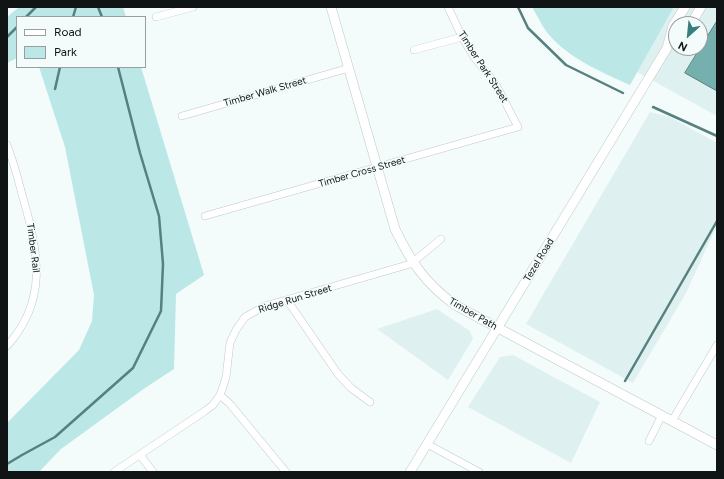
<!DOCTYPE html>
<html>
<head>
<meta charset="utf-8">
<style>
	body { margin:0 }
	#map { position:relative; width:724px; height:479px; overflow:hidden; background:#f3fcfb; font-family:Figtree,sans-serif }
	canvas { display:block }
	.frame { position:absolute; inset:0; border:8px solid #111414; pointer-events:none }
	.legend { position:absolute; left:16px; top:16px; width:130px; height:52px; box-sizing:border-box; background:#f3fcfb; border:1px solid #999f9f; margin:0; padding:5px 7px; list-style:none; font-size:12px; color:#111414 }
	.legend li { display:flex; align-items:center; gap:8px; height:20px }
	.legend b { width:20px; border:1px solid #999f9f }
	.north { position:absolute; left:668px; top:16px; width:40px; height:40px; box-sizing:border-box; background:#f3fcfb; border:1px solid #999f9f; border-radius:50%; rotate:207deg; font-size:11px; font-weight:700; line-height:16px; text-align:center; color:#111414 }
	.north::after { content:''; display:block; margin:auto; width:14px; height:18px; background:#367f7f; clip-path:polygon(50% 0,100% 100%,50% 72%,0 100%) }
</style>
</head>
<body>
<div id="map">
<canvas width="724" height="479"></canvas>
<div class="frame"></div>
<ul class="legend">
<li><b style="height:5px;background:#fff"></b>Road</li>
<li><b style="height:11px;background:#bbe8e7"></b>Park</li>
</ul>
<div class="north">N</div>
</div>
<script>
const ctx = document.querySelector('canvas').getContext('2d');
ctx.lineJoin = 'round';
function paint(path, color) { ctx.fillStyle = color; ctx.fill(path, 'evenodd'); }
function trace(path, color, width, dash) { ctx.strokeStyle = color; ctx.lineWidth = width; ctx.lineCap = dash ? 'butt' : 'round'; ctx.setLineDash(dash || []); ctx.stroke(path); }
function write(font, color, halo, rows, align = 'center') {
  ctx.font = font + ' Figtree,sans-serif'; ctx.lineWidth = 3; ctx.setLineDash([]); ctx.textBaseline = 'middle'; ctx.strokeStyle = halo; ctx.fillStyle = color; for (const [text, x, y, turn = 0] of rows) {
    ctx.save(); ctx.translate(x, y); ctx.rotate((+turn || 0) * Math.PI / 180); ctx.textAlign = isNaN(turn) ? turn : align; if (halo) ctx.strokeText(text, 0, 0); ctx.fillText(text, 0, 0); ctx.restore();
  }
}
paint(new Path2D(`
	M674,7H717V116L637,72ZM676,24H700V48H676Z
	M650,112L670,117L717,143V225L686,293L633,383L526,324Z
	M437,309L470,331L473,339L448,380L377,329Z
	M513,355L600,402L571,463L468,407L500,357Z`), '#dff0f0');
paint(new Path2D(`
	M17,7H123L126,17H17V58L7,63V17L18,8Z
	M532,7H674L630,85C603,73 564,56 546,31C541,24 537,15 532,7Z
	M39,67H141L204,275L176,294L174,369L145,388L61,449L39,472H7V423L79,350L92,321L94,295L65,147Z`), '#bbe8e7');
const water = new Path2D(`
	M717,21V91L685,73Z`);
paint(water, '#75afae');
trace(water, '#578080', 1);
trace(new Path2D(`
	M98,7L102,17
	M518,7L528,28L566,65L623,93
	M26,17L36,7
	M73,17L76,7
	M7,37L17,27
	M55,89L60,67
	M653,107L717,136
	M625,381L717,221
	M7,464L22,455L55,437L133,368L161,311L163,264L159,216L140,153L118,67`), '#578080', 2.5);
const street = new Path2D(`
	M156,17L193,7
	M414,50L462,37
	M182,116L349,68
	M7,145C14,162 18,180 23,198C39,252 48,301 7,346
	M205,216L518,127L501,94L494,82L474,57L462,37L448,7
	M413,262L441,239
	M287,300L338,374L351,388L370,402
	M220,395L230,404L286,472
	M672,421L717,345
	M649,441L662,415
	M427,444L479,472
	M140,455L153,472
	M114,472L205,411L213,405L220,395L223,387L226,377L230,343L236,330L245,317L265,306L414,263`);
const secondary = new Path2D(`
	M331,7L395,229C411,262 425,283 455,305L717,445
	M691,24L701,7
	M410,472L667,48L673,26L685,7`);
trace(street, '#c0c9c8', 8);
trace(secondary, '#c0c9c8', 10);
trace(street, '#fff', 7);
trace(secondary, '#fff', 9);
write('10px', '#111414', '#f3fcfb', [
	["Timber Park Street",483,67,57],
	["Timber Walk Street",265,92,-16],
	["Timber Cross Street",362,172,-16],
	["Timber Rail",33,248,83],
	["Tezel Road",539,260,-59],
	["Ridge Run Street",295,299,-17],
	["Timber Path",473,314,30]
]);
</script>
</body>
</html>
